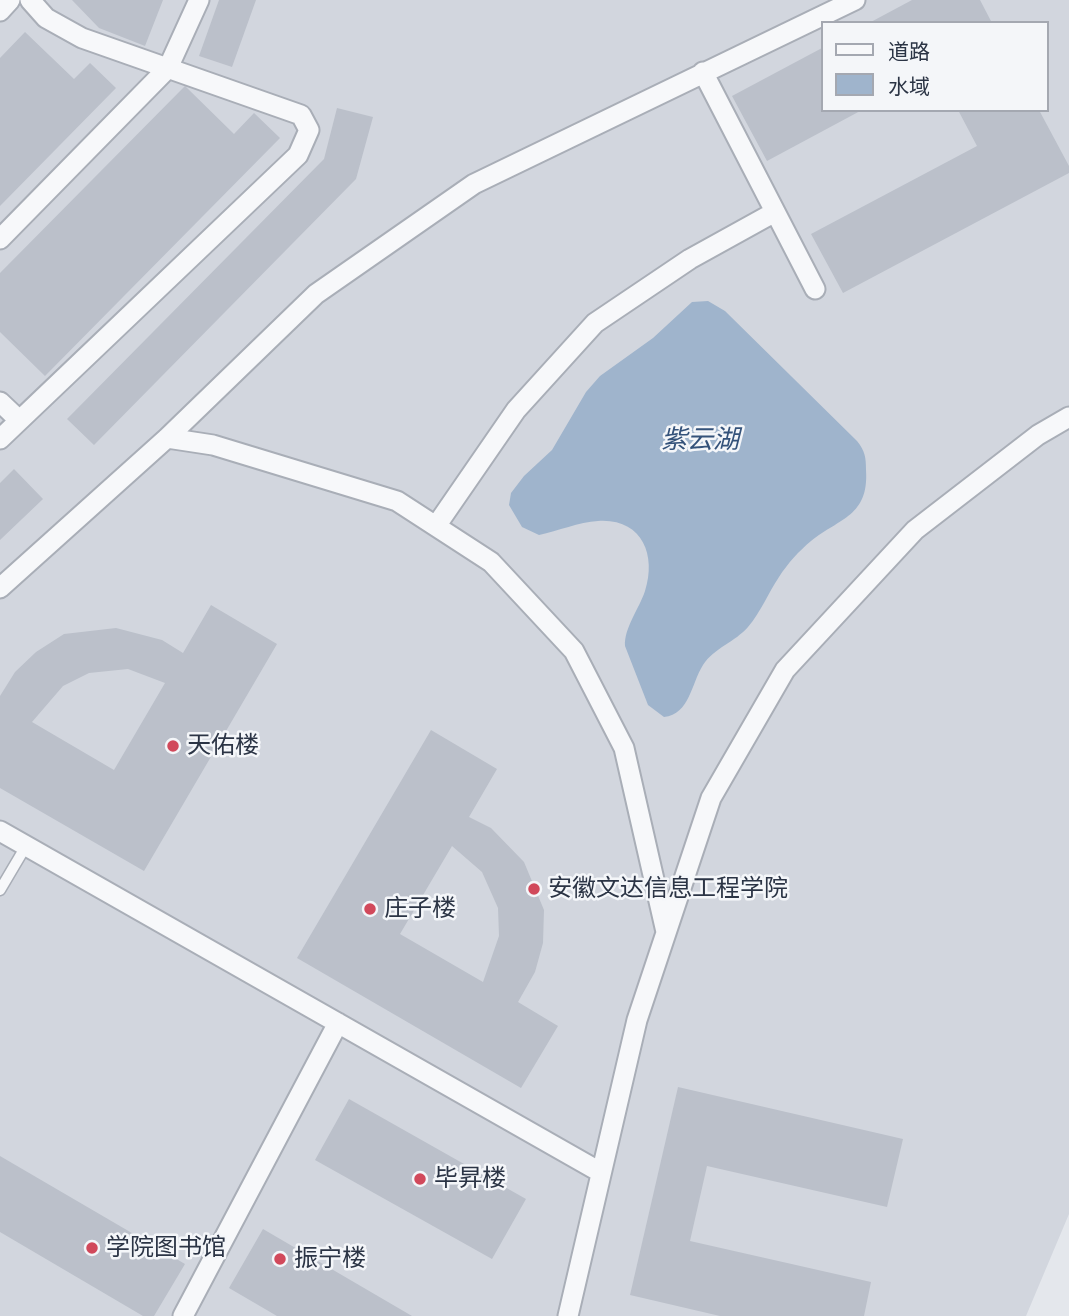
<!DOCTYPE html>
<html>
<head>
<meta charset="utf-8">
<style>
	body { margin:0 }
	#map { position:relative; width:1069px; height:1316px; overflow:hidden; background:#e4e7ec; font-family:"Space Grotesk","Noto Sans SC",sans-serif }
	canvas { display:block }
	.legend { position:absolute; left:821px; top:21px; width:228px; height:91px; box-sizing:border-box; background:#f4f6f9; border:2px solid #a4a8b1; margin:0; padding:9px 12px; list-style:none; font-size:21px; color:#2b3445 }
	.legend li { display:flex; align-items:center; gap:14px; height:35px }
	.legend b { width:35px; border:2px solid #a4a8b1 }
</style>
</head>
<body>
<div id="map">
<canvas width="1069" height="1316"></canvas>
<ul class="legend">
<li><b style="height:9px;background:#f7f8fa"></b>道路</li>
<li><b style="height:19px;background:#9fb4cc"></b>水域</li>
</ul>
</div>
<script>
const ctx = document.querySelector('canvas').getContext('2d');
ctx.lineJoin = 'round';
function paint(path, color) { ctx.fillStyle = color; ctx.fill(path, 'evenodd'); }
function trace(path, color, width, dash) { ctx.strokeStyle = color; ctx.lineWidth = width; ctx.lineCap = dash ? 'butt' : 'round'; ctx.setLineDash(dash || []); ctx.stroke(path); }
function write(font, color, halo, rows, align = 'center') {
  ctx.font = font + ' "Space Grotesk","Noto Sans SC",sans-serif'; ctx.lineWidth = 5; ctx.setLineDash([]); ctx.textBaseline = 'middle'; ctx.strokeStyle = halo; ctx.fillStyle = color; for (const [text, x, y, turn = 0] of rows) {
    ctx.save(); ctx.translate(x, y); ctx.rotate((+turn || 0) * Math.PI / 180); ctx.textAlign = isNaN(turn) ? turn : align; if (halo) ctx.strokeText(text, 0, 0); ctx.fillText(text, 0, 0); ctx.restore();
  }
}
paint(new Path2D(`
	M0,0H1069V1214L1026,1316H0ZM822,23H1046V110H822Z`), '#d2d6de');
paint(new Path2D(`
	M708,301L725,311L857,441C865,451 866,457 866,470C869,516 840,518 811,541C799,551 788,563 779,577C768,593 761,612 748,627C735,642 714,648 703,665C691,684 690,714 664,717L648,705L625,646C624,628 639,609 645,591C657,554 641,518 598,521C579,522 558,531 539,535L522,527L509,505L511,493L524,476L552,450L586,392L600,376L653,338L692,302Z`), '#9fb4cc');
paint(new Path2D(`
	M72,0H163L145,46L99,28Z
	M219,0H256L232,67L199,56Z
	M912,0H980L992,23H869Z
	M25,32L74,79L90,63L116,88L0,206V58Z
	M822,48V110H862L767,161L732,96Z
	M185,86L234,134L254,113L280,138L45,376L0,332V273Z
	M337,108L373,117L356,179L94,445L67,419L324,159Z
	M958,110H1039L1069,166V173L843,293L811,234L977,146Z
	M14,469L43,499L0,540V483Z
	M211,605L277,644L144,871L0,788V696L15,672L36,652L64,634L116,628L162,640L183,653ZM128,669L165,683L114,770L32,722L63,686L89,673Z
	M431,730L497,769L469,817L491,828L524,862L544,910L543,943L535,972L518,1002L558,1026L521,1088L297,958ZM452,846L482,872L498,908L499,936L483,982L400,934Z
	M678,1087L903,1139L887,1207L707,1166L690,1241L871,1282L864,1316H720L630,1295Z
	M349,1099L526,1199L492,1259L315,1160Z
	M0,1156L185,1264L154,1316H143L0,1232Z
	M263,1229L412,1316H277L229,1288Z`), '#bbc0ca');
const lane = new Path2D(`
	M0,890L26,846`);
const street = new Path2D(`
	M0,11L10,0
	M703,72L815,289
	M0,239L168,68L199,0
	M0,402L19,420
	M167,438L213,445L397,501L491,562L574,651L624,748L666,932
	M0,439L298,155L309,130L301,115L82,38L46,18L30,0
	M436,526L516,410L595,323L690,259L775,212
	M0,588L167,438L316,294L474,184L855,0
	M0,831L600,1172
	M183,1316L338,1023
	M568,1316L637,1020L711,798L785,670L915,530L1038,435L1069,417`);
trace(lane, '#a9aeb7', 13);
trace(street, '#a9aeb7', 23);
trace(lane, '#f7f8fa', 10);
trace(street, '#f7f8fa', 19);
for (const [x, y, r, color] of [
	[173,746,7,"#d1495b"],
	[534,889,7,"#d1495b"],
	[370,909,7,"#d1495b"],
	[420,1179,7,"#d1495b"],
	[92,1248,7,"#d1495b"],
	[280,1259,7,"#d1495b"]
]) { const dot = new Path2D(); dot.arc(x, y, r, 0, 2 * Math.PI); ctx.fillStyle = color; ctx.fill(dot); trace(dot, '#f4f6f9', 2.5); }
write('24px', '#2b3445', '#f4f6f9', [
	["天佑楼",187,746],
	["安徽文达信息工程学院",548,889],
	["庄子楼",384,909],
	["毕昇楼",434,1179],
	["学院图书馆",106,1248],
	["振宁楼",294,1259]
], 'left');
write('italic 26px', '#34527a', '#f4f6f9', [
	["紫云湖",700,441]
]);
</script>
</body>
</html>
